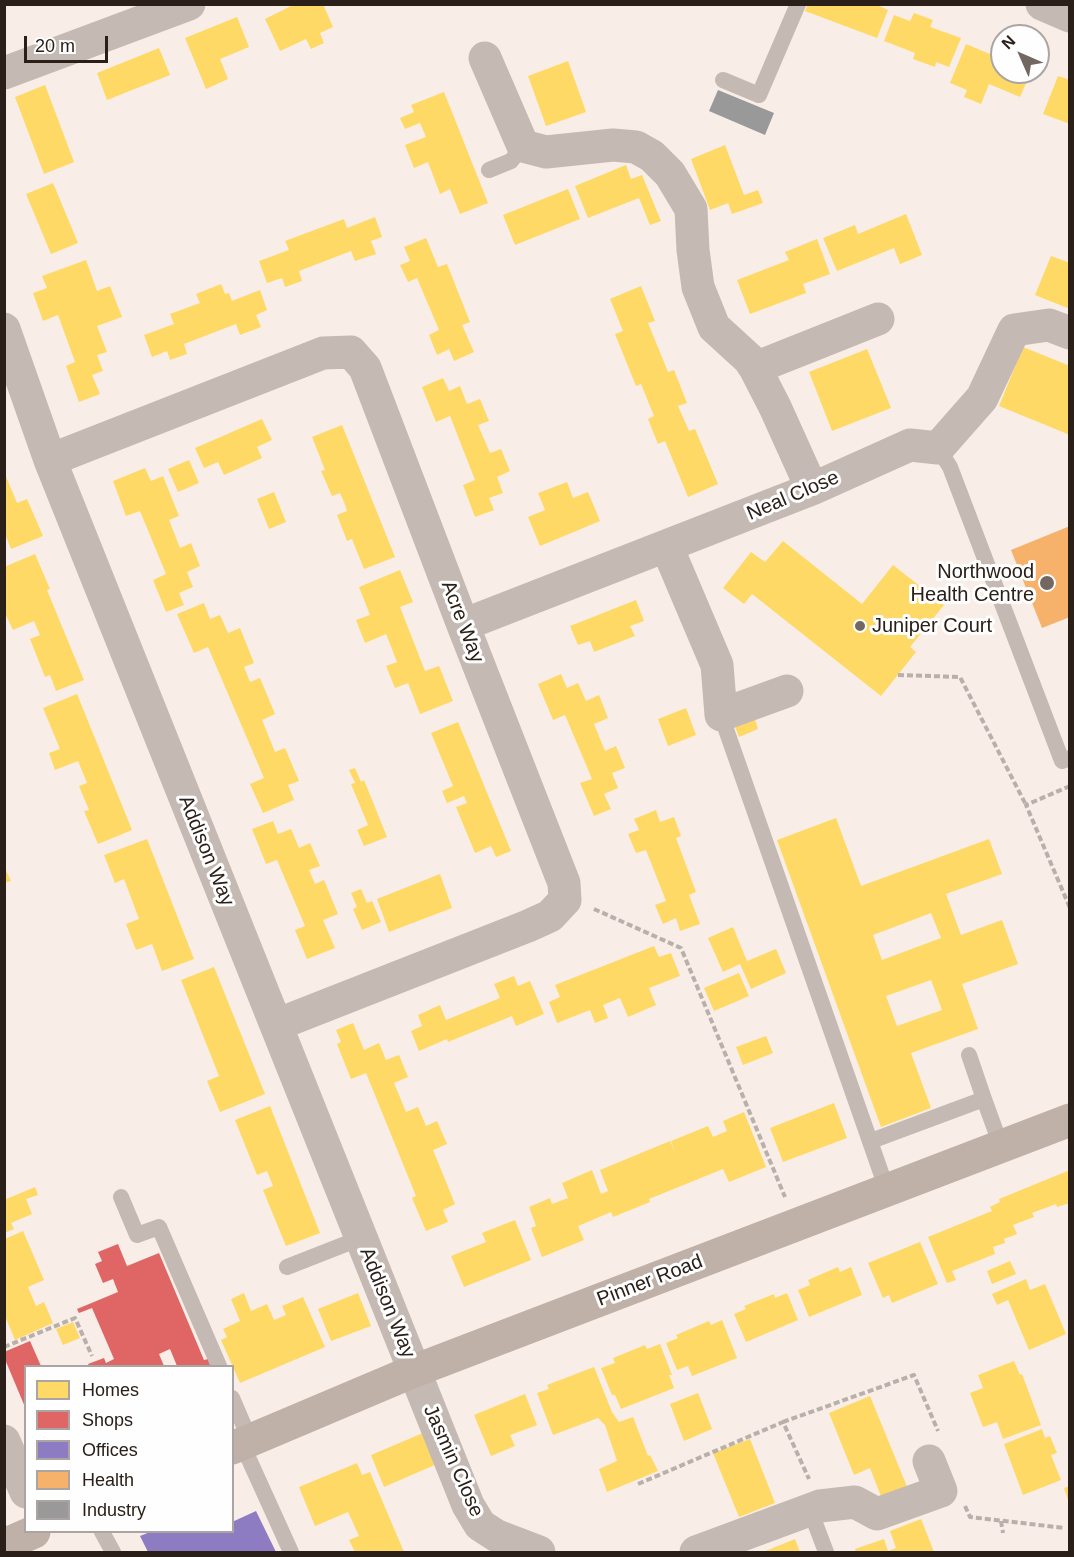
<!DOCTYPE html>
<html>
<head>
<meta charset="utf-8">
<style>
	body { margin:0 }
	#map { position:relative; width:1074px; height:1557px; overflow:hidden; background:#f8eee7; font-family:Arial,sans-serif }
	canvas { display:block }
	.frame { position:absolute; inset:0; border:6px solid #2b2019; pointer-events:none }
	.legend { position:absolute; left:24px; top:1365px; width:210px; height:168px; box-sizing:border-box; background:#fefefe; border:2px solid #aaa5a2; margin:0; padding:8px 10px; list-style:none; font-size:18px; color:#2b2019 }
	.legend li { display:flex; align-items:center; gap:12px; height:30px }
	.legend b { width:30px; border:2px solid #aaa5a2 }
	.north { position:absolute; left:990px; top:24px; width:60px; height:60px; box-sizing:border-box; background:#fefefe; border:2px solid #aaa5a2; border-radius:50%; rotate:315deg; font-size:16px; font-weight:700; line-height:24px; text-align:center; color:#2b2019 }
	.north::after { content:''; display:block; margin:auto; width:21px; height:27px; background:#736861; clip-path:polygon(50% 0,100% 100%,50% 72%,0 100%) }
	.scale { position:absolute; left:24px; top:36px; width:84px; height:27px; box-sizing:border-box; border:3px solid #2b2019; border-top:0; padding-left:8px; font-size:18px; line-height:21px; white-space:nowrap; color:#2b2019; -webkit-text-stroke:4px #fefefe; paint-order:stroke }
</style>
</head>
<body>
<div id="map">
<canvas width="1074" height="1557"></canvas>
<div class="frame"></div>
<ul class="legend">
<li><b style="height:16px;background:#ffd966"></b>Homes</li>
<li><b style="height:16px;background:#e06666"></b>Shops</li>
<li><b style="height:16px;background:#8e7cc3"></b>Offices</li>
<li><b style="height:16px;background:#f6b26b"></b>Health</li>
<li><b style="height:16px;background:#999"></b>Industry</li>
</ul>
<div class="north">N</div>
<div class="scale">20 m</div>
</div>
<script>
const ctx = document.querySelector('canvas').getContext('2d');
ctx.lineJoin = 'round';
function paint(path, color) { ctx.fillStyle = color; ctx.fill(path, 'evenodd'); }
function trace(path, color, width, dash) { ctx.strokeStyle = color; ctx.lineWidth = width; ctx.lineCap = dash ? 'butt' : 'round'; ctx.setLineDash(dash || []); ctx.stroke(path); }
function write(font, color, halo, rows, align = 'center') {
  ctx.font = font + ' Arial,sans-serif'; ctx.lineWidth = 6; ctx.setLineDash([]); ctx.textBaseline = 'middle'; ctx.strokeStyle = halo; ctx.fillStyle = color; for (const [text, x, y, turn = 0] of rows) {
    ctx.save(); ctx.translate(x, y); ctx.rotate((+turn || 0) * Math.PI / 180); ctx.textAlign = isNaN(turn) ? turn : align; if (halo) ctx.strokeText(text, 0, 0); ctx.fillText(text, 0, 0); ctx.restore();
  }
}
paint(new Path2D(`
	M295,4H323L333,27L320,33L324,43L311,49L306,39L280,51L265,19Z
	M808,4H875L888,10L877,38L805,11Z
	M914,13L933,20L930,27L961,38L949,67L936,62L935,67L913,59L915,53L884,41L894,15L910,21Z
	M237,17L249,47L220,59L228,79L206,89L185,38Z
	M966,44L997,57L1000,49L1002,50V72H1031L1020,97L989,84L981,104L964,97L967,90L950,83Z
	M159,48L170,75L107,100L97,73Z
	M568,61L586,112L546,126L528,76Z
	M1058,76L1070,80V124L1043,114Z
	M45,85L74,162L44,174L15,97Z
	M444,92L488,203L460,214L450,189L440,194L428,162L414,168L405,145L426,137L420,123L405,129L400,118L414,112L411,105Z
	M725,145L744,195L758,190L763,203L732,214L728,203L710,210L691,159Z
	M626,165L631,179L642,175L661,221L650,225L639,198L588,218L575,186Z
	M53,183L78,243L51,254L26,194Z
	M568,189L580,219L515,245L503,215Z
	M906,214L922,255L900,264L894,248L837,271L823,238L855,225L858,234Z
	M375,217L382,237L371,241L376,254L355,261L351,251L299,271L302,281L285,287L282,278L267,283L259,261L289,250L285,241L344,219L347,228Z
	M426,238L438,267L447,264L470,322L462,325L474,352L454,361L449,349L437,355L429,335L439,330L417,278L408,282L400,265L410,261L404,247Z
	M817,239L830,274L803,284L806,293L750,314L737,280L789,260L785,252Z
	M1051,256L1070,263V309L1035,295Z
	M86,260L97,291L110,286L122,317L97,326L107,352L97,355L103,371L92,375L100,394L79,402L66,366L75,362L58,315L43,321L33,293L47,288L42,276Z
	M221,284L225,294L229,293L232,301L260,290L267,310L256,315L261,327L240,335L236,324L184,344L187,354L170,360L167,351L152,357L144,335L174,324L170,314L200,303L196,294Z
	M641,286L655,321L648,323L668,372L674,370L687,403L678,406L689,431L695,429L718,484L688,497L665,441L658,444L648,419L654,416L641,384L636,386L615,334L623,331L610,299Z
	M1023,347L1070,366V435L999,406Z
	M867,349L891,408L832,431L809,372Z
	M443,378L449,391L460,386L467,404L480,399L489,421L478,425L490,453L501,449L510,471L497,477L503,493L489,498L494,510L475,517L463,485L475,480L450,416L436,422L422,387Z
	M262,419L272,440L257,447L262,458L224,475L218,462L204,468L195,448Z
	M342,425L395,557L364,569L352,539L347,541L337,515L347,511L344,502L340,493L332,496L321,471L325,470L312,437Z
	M189,460L199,483L178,492L168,469Z
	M145,468L151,481L163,476L179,516L169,520L180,548L191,543L200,566L187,572L193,587L179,593L184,605L166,612L153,580L166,574L140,511L126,516L113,481Z
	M5,474L17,503L27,499L43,536L11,549L5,534Z
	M567,482L573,498L588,492L600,521L540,546L528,517L545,510L538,493Z
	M274,492L286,522L269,529L257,499Z
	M783,541L862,604L893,565L944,605L910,647L916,652L881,696L752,594L744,604L723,588L751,552L765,562Z
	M35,554L50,589L47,590L84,680L56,691L50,675L45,677L30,639L40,635L34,621L13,630L4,611V577L6,576L4,567Z
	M400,570L413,602L400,607L425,671L439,666L453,701L420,714L408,683L395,688L386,666L397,662L386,634L365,643L356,620L370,615L359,587Z
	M636,600L644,621L630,626L635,636L594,652L590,641L578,645L570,626Z
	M204,603L210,619L220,615L228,633L240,628L254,663L244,667L250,682L260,678L275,714L262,720L275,752L285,748L299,781L288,785L294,800L263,813L250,784L264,778L208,647L194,653L177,614Z
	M561,674L567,688L578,683L586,701L599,695L608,718L594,724L605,751L616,746L625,768L612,773L618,788L604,794L611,809L594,816L580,783L592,779L565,715L553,720L538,684Z
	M77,694L132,830L98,844L84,811L89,810L79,786L87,783L78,761L55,770L49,753L60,749L43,708Z
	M686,708L696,735L668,746L658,719Z
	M754,716L758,729L739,737L734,724Z
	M458,722L511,851L496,857L491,846L475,853L456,807L467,803L464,796L447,803L442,791L453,786L431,733Z
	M355,768L361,782L364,780L387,837L364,846L357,830L368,825L351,784L355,783L349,770Z
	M656,810L660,822L674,817L681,836L676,838L696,892L689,895L700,924L680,931L676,918L663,924L655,905L666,901L646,850L636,853L628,834L639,830L634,819Z
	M836,818L861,886L989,839L1002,874L946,894L961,935L1002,920L1018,964L962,984L978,1029L911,1053L931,1108L881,1127L777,840ZM931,913L941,938L882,960L873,935ZM931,980L942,1010L897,1026L886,996Z
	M273,821L278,834L291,829L299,848L310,843L320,866L309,870L315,884L324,880L338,914L323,920L335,948L307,959L295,930L305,926L277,860L266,864L252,829Z
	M147,839L194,959L162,971L152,944L136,950L126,924L139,919L124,879L115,883L104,855Z
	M4,866L11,881L4,883Z
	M440,874L452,908L389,932L377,899Z
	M361,889L367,903L372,901L381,922L362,930L353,909L357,907L351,893Z
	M733,927L747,961L776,949L786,973L751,989L740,964L723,972L708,938Z
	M654,946L659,957L671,953L680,976L649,988L656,1005L628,1017L620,998L603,1005L608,1018L595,1023L590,1010L557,1023L549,1002L560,997L555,985Z
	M214,967L265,1094L220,1112L207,1081L219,1076L181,980Z
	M739,973L749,996L714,1011L704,988Z
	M514,976L518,986L530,981L544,1014L516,1026L512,1016L448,1042L447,1039L419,1051L411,1031L422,1026L418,1015L440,1005L446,1020L500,998L494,984Z
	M353,1023L364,1050L379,1043L386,1060L399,1055L408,1077L394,1083L406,1112L418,1107L426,1126L437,1121L447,1144L433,1150L455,1204L443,1210L448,1222L426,1231L412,1198L416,1196L366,1073L351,1079L337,1044L341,1042L336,1030Z
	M766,1036L773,1053L743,1065L736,1047Z
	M834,1103L847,1138L783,1162L770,1128Z
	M270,1106L320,1233L286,1246L263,1190L273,1186L267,1171L257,1175L235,1120Z
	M744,1112L766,1167L729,1182L723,1169L649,1199L650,1202L613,1217L611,1212L578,1226L584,1240L542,1257L531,1228L536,1226L529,1207L550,1198L552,1204L568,1198L562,1183L592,1170L601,1194L608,1191L600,1170L670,1141L675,1152L671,1141L708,1126L713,1137L727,1131L723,1121Z
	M1070,1170V1203L1057,1207L1056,1204L1032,1213L1034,1217L1013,1225L1017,1234L1004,1239L1005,1243L993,1247L995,1254L952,1271L956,1280L947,1283L928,1237L992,1211L990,1207L1000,1202L999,1199Z
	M35,1187L38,1195L26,1199L32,1214L11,1223L14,1229L4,1233V1200Z
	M515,1220L531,1260L464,1287L451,1256L486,1242L482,1233Z
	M23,1231L44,1280L28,1287L36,1306L44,1302L53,1323L15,1340L5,1316V1239Z
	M920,1242L938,1284L892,1303L889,1295L883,1298L868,1263Z
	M1010,1261L1016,1274L992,1284L987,1271Z
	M838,1267L840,1272L851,1267L862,1295L809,1317L798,1290L810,1285L808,1280Z
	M1026,1279L1030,1290L1045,1284L1066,1334L1029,1350L1008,1300L997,1305L992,1294Z
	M244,1293L251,1311L267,1304L274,1320L286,1315L282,1306L303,1297L325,1347L240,1383L221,1340L227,1337L223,1329L240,1321L231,1299Z
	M358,1293L371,1326L331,1341L318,1309Z
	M787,1293L798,1320L746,1342L734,1314L746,1309L744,1306L774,1294L775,1298Z
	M722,1320L737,1358L692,1376L688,1366L677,1370L666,1343L678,1338L676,1335L709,1321L711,1325Z
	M73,1322L80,1338L63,1345L56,1329Z
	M660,1344L672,1375H669L674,1388L621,1409L615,1395H612L601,1368L615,1363L613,1358L645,1345L647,1349Z
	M1014,1361L1020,1375L1022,1374L1041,1425L1003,1439L997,1422L983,1427L970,1393L983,1388L978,1375Z
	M594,1367L612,1412L619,1422L633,1417L648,1456L650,1455L658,1471L607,1492L599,1469L617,1461L605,1425L598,1418L553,1435L537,1393L549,1389L547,1385Z
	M698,1393L712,1429L684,1441L670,1404Z
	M525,1394L537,1425L510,1435L515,1446L491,1456L474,1415Z
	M870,1396L910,1494L884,1504L870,1468L854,1475L829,1413Z
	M1042,1429L1045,1438L1050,1436L1057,1453L1051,1455L1061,1480L1023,1495L1004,1444Z
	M423,1433L437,1464L384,1487L371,1455Z
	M750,1439L775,1503L739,1517L713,1453Z
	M357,1463L362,1475L370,1472L404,1552H355L349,1540L359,1536L348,1512L315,1526L299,1487Z
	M1070,1486V1503H1069L1064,1488Z
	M921,1519L934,1552H856L855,1549L884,1539L888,1551L896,1548L890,1531Z
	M795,1539L800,1552H763Z`), '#ffd966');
paint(new Path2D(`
	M118,1244L127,1266L159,1253L204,1360L208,1359L211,1366H177L170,1349L159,1354L164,1366H89L88,1364L104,1358L106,1363L114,1359L92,1308L79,1313L77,1309L118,1292L113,1279L103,1283L95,1264L102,1261L98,1252Z
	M30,1341L41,1366H26L25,1407L4,1357V1352Z`), '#e06666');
paint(new Path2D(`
	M256,1511L276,1552H148L140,1536L150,1532H232V1522Z`), '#8e7cc3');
paint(new Path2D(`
	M1070,526V617L1042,628L1011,550Z`), '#f6b26b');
paint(new Path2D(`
	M718,90L774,113L765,135L709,111Z`), '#999');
trace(new Path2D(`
	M898,675L960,677L1026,805
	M1070,786L1026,805L1070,908
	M594,909L681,948L785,1197
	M4,1347L75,1318L92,1356
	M783,1422L914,1375L938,1431
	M638,1484L783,1422L809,1479
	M965,1506L970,1517L1065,1528
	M1001,1521L1003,1533`), '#b9b0ab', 4, [6, 3]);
trace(new Path2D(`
	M723,80L759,95L798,4
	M489,170L511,161L523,146
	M938,448L950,467L1062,761L1070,758
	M721,715L887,1190
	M969,1055L984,1099
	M871,1141L984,1099L1001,1146
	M121,1197L137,1235L159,1227L219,1366
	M287,1267L361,1238
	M232,1398L250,1440
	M242,1444L291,1552
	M810,1510L826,1552
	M102,1532L113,1552`), '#c5b9b3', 16);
trace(new Path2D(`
	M485,58L523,146L546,152L613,145L636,147L652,156L670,174L691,209L693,250L698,287L714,327L749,359L755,368L775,407L812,489
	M4,73L189,4
	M4,329L50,460L468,1505L480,1525L497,1536L539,1552
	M755,368L878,319
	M50,460L323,353L351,352L365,368L463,625L564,883L565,900L550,916L528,926L276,1025
	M667,547L717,665L721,715L787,691
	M463,625L812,489L910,445L938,448L982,398L1014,330L1049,325L1070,333
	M4,1441L26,1492
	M696,1552L820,1506L855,1502L877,1514L941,1491L929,1461`), '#c5b9b3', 33);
trace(new Path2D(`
	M1042,4L1070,16`), '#c5b9b3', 33);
trace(new Path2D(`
	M232,1448L414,1371L1070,1120
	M4,1545L34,1532`), '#bfb1a8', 33);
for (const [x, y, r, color] of [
	[1047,583,8,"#736861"],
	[860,626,6,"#736861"]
]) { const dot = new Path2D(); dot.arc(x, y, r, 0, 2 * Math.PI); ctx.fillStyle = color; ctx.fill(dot); trace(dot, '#fefefe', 2); }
write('20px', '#2b2019', '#fefefe', [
	["Neal Close",793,496,-23],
	["Acre Way",462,622,69],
	["Addison Way",206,851,68],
	["Pinner Road",650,1281,-21],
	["Addison Way",387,1303,68],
	["Jasmin Close",453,1461,66]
]);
write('20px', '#2b2019', '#fefefe', [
	["Northwood",1034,572],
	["Health Centre",1034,595],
	["Juniper Court",872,626,"left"]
], 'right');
</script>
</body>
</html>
